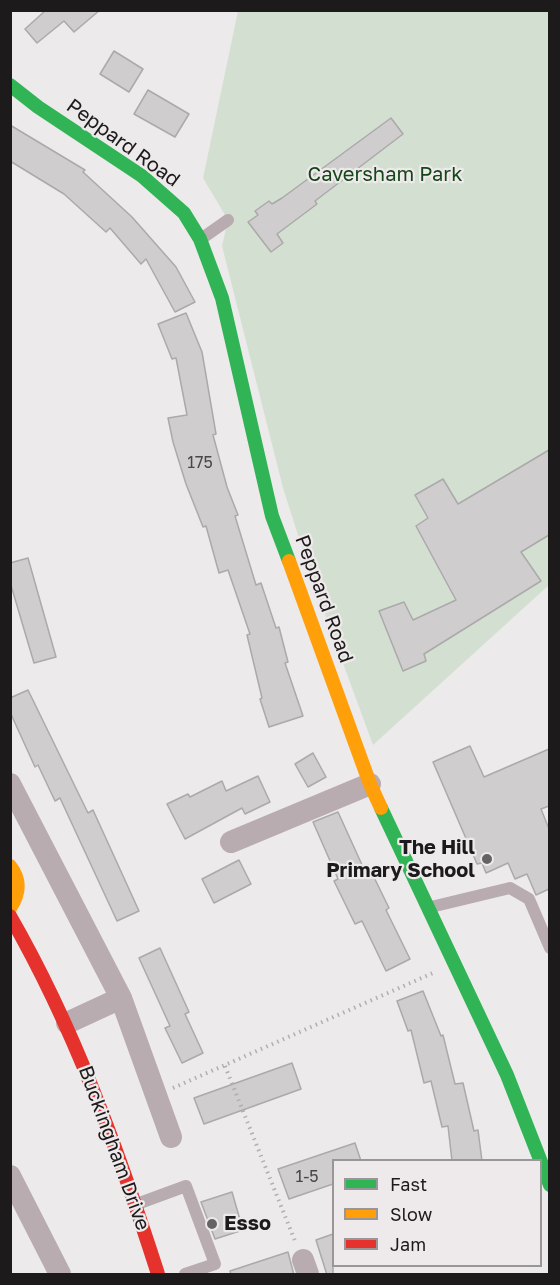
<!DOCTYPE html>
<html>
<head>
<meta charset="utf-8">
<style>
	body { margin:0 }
	#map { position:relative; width:560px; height:1285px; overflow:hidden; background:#edeaeb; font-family:"Golos Text",sans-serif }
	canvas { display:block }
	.frame { position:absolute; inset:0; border:12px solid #1c1a1b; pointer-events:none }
	.legend { position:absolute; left:332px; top:1159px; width:210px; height:108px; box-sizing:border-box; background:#eee9ea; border:2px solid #9a9697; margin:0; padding:8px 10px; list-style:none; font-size:18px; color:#1c1a1b }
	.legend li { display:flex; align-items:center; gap:12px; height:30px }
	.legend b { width:30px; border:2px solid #9a9697 }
</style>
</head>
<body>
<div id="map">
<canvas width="560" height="1285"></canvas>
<div class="frame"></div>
<ul class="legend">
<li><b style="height:8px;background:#30b455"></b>Fast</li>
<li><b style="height:8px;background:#ff9f0a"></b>Slow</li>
<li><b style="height:8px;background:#e5322d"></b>Jam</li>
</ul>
</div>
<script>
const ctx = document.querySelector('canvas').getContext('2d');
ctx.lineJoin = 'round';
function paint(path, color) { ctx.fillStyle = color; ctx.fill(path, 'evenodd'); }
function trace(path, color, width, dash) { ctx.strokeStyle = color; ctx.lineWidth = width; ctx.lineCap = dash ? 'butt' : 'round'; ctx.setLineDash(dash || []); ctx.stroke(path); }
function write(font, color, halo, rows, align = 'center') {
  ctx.font = font + ' "Golos Text",sans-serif'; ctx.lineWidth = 4.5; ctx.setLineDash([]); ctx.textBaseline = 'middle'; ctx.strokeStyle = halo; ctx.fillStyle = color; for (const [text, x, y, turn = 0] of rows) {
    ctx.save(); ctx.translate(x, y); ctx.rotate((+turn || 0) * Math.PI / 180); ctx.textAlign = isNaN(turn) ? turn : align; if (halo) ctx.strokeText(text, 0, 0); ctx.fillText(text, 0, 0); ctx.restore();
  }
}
paint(new Path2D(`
	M238,11H549V585L373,745L312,579L283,488L222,246L228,220L203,178Z`), '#d3e0d1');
const building = new Path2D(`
	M46,10H100L74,32L64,21L37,43L25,29Z
	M114,51L143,69L129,92L100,74Z
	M148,90L189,114L175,137L134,114Z
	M391,118L403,134L315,201L317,204L277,234L283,243L271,252L248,222L258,215L255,211L269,201L272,204L282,198Z
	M10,125L85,170L83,172L132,217L176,267L195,302L175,312L146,259L141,264L110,228L106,232L64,194L10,161Z
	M186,313L202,352L216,434L213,435L227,487L238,515L235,516L256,585L261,583L276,628L279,627L288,662L285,663L303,716L269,727L260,699L262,698L247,635L250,634L228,570L219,573L206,526L203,527L186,484L173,442L168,418L187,415L176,358L172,359L158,324Z
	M549,450V535L521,552L541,581L424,654L426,661L403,671L379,611L404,602L413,620L456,600L416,526L428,518L415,495L443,479L458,504Z
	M28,558L56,657L34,663L10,582V563Z
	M28,690L88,813L93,810L139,911L117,921L60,798L55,801L38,765L35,767L10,712V698Z
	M470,746L484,777L549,749V806L541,809L549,829V889L536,895L527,874L515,879L508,863L486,873L482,863L477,864L433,762Z
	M313,753L326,777L308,787L295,764Z
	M258,776L270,802L245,814L242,808L185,839L167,804L188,794L190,797L222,781L226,791Z
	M338,812L363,867L368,865L389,908L386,910L410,959L386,971L362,921L355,924L334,881L338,879L313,822Z
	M239,860L251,884L214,903L202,879Z
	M160,948L189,1012L185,1014L203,1053L182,1063L165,1028L170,1026L139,958Z
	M423,991L441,1036L443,1035L455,1084L463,1083L474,1131L478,1130L482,1161H452L448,1126L442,1127L431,1081L424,1083L411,1030L408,1031L397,1001Z
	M292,1063L301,1089L204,1124L194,1098Z
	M355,1143L361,1161H333V1184L289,1199L278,1169Z
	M232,1192L243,1230L215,1239L201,1202Z
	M333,1234V1275H327L316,1240Z
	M288,1252L294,1275H231L230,1271Z`);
paint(building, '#cfcdce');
trace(building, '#aba9aa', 1.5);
trace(new Path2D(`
	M225,1066L295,1241
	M173,1088L433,973`), '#b5adb0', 4, [1.5, 4.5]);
trace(new Path2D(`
	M201,239L228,220
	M431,907L510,888L529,899L550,948
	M137,1204L186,1186L215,1264L185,1274`), '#b9acb0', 12);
trace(new Path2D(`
	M10,784L121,998L171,1137
	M231,842L370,784
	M67,1023L121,998
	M10,1176L60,1274
	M303,1260L308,1274`), '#b9acb0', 22);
trace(new Path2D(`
	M10,85L38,107L142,176L184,213L200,239L222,298L272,516L289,561
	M381,808L507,1075L550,1185`), '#30b455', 14);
trace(new Path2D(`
	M289,561L370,784L381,808
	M10,866C21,880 20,893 10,908`), '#ff9f0a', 14);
trace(new Path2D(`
	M10,916C75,1029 118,1150 158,1274`), '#e5322d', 14);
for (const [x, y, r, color] of [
	[487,859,6,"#656364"],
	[212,1224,6,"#656364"]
]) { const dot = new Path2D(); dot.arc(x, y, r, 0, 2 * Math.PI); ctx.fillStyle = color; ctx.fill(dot); trace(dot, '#eee9ea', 2); }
write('16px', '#494748', null, [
	["175",200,463],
	["1-5",307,1177]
]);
write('20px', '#1c1a1b', '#eee9ea', [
	["Peppard Road",123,143,36],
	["Peppard Road",324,599,70],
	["Buckingham Drive",114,1148,70]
]);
write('20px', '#144617', '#eee9ea', [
	["Caversham Park",385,175]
]);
write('bold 20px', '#1c1a1b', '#eee9ea', [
	["The Hill",475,848],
	["Primary School",475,871],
	["Esso",224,1224,"left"]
], 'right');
</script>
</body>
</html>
